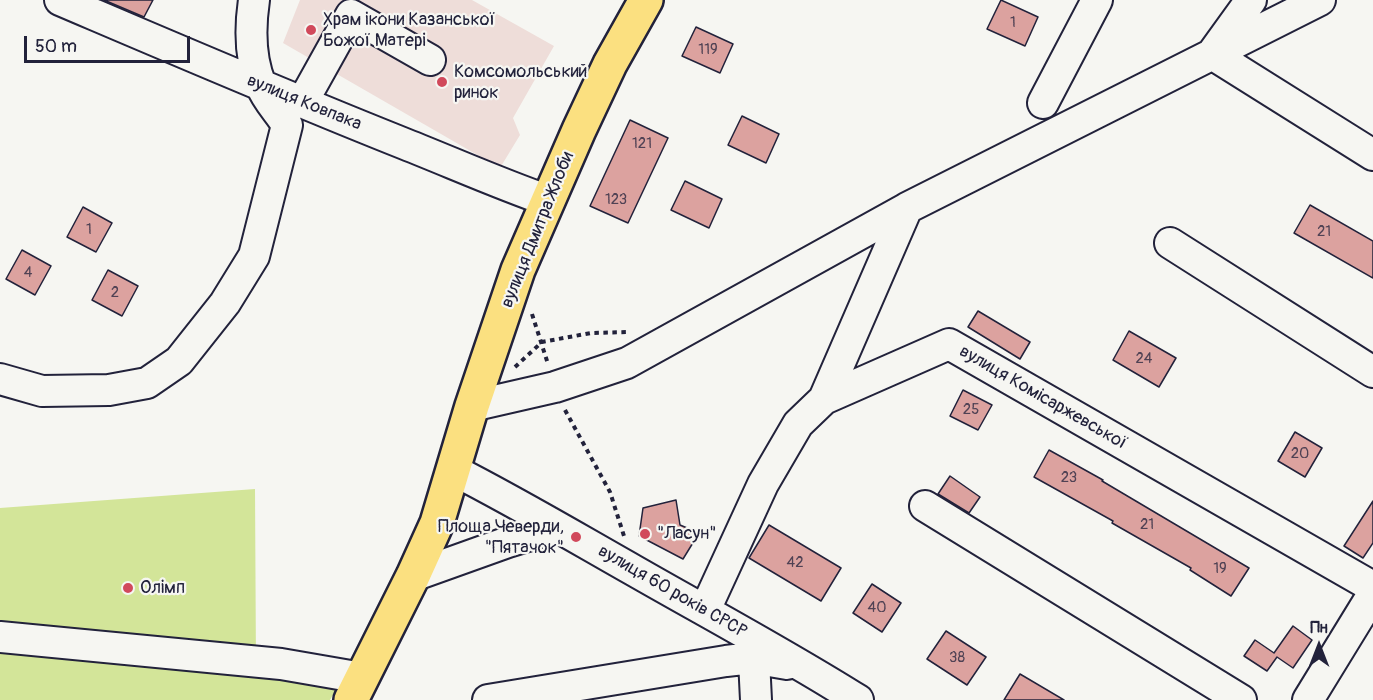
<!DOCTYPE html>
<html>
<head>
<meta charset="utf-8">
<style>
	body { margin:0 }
	#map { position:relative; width:1373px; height:700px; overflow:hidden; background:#f6f6f2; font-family:Pangolin,sans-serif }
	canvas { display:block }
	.north { position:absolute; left:1289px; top:616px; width:60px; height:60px; -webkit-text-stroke:4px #f6f6f2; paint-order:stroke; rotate:0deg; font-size:16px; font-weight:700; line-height:24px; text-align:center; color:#22223b }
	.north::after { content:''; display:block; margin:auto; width:21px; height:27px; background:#22223b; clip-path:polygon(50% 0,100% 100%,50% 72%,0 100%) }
	.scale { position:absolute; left:24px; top:36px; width:166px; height:27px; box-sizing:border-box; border:3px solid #22223b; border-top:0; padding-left:8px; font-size:18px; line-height:21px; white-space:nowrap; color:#22223b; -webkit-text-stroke:4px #f6f6f2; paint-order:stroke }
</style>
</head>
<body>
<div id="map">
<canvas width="1373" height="700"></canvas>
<div class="north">Пн</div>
<div class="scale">50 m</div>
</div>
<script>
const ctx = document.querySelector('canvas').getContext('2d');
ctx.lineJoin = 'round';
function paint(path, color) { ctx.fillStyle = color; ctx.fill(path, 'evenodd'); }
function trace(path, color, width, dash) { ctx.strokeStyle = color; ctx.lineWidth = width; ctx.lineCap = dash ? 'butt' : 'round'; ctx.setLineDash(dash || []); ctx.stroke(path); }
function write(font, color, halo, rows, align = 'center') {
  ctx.font = font + ' Pangolin,sans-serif'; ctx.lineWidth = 4.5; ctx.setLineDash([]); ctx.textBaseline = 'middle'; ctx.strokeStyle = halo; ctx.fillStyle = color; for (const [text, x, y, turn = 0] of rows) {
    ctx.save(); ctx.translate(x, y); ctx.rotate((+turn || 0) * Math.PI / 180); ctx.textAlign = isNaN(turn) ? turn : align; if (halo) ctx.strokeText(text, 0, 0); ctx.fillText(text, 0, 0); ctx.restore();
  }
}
paint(new Path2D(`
	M300,0H472L554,46L513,118L520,135L500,168L283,43Z`), '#eeddd9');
paint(new Path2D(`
	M255,489L256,669L337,688L330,700H0V508Z`), '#d3e599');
const building = new Path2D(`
	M104,0H153L144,17Z
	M1001,0L1038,17L1025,46L987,29Z
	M696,27L733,44L720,73L682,56Z
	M742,116L779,134L766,163L728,145Z
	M630,120L668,138L628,223L590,206Z
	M685,181L722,199L709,228L671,210Z
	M1310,205L1373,241V278L1294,233Z
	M83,207L112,223L96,252L67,237Z
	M22,250L51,266L35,295L6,279Z
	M108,270L138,286L122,316L92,300Z
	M978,311L1030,342L1020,359L968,327Z
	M1129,331L1176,358L1159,387L1113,360Z
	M963,390L992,405L978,430L950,416Z
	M1295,432L1322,448L1305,477L1278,461Z
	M1049,450L1103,480L1102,481L1249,568L1231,596L1190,570L1191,568L1112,523L1113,521L1034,477Z
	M950,476L980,497L969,513L938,494Z
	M676,500L680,525L699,533L683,559L639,536L643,508Z
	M1373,501V543L1363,558L1344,546Z
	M769,525L841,568L821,601L749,558Z
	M872,584L901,603L882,632L853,613Z
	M1293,626L1312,640L1293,668L1277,657L1267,671L1244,656L1255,640L1274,653Z
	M946,631L986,657L967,685L927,659Z
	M1020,674L1064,700H1004Z`);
paint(building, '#dca29f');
trace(building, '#22223b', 1.5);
const minor = new Path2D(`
	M60,0C175,49 289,98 405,144C453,163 500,184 549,201
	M1251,0L1212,54L1373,155
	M302,103L351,15L430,60
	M1043,103L1097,0
	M1170,243L1373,372
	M0,379L42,391L109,390L147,383L179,361L225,303L254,256L287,125C279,112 266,99 261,85C250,59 250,27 254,0
	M824,399L907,208L1320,0
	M472,406L555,387L627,363L907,208
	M453,470C514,501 573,536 633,570C708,613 785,654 858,700
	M925,506L1241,700
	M413,576L508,542L557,527
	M705,610L763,484L798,424L824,399L949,344L1373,587
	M0,637L281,664L362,678
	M753,640L756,700
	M488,700L726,661L752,658L787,664
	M1308,700L1373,594`);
const major = new Path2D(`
	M351,700L413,576L437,523L472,406L518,270L579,130L610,64L646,0`);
trace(minor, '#22223b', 34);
trace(major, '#22223b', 38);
trace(new Path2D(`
	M532,314L548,364
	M515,367L542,342L591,333L629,332
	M565,410L610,492L624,536`), '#22223b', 4, [4.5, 4.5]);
trace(minor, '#f6f6f2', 30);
trace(major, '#fbe080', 33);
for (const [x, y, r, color] of [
	[311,30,6,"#d1495b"],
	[442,82,6,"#d1495b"],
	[645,534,6,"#d1495b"],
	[576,537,6,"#d1495b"],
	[128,588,6,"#d1495b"]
]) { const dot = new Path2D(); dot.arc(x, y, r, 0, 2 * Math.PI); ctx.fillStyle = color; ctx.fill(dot); trace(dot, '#f6f6f2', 2); }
write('15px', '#504254', null, [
	["1",1013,23],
	["119",708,50],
	["121",642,144],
	["123",616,200],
	["1",89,230],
	["21",1324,232],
	["4",28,273],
	["2",115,293],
	["24",1144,359],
	["25",971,410],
	["20",1300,454],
	["23",1069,478],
	["21",1147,525],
	["42",795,563],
	["19",1220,569],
	["40",877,608],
	["38",957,658]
]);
write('18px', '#22223b', '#f6f6f2', [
	["Храм ікони Казанської",323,20],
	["Божої Матері",323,41],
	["Комсомольський",454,72],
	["ринок",454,93],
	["Площа Чеверди,",564,527,"right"],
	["\"Пятачок\"",564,548,"right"],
	["\"Ласун\"",657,534],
	["Олімп",140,588]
], 'left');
write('18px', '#22223b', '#f6f6f2', [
	["вулиця Ковпака",304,103,22],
	["вулиця Дмитра Жлоби",538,230,-68],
	["вулиця Комісаржевської",1043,398,30],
	["вулиця 60 років СРСР",672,592,30]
]);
</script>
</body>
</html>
